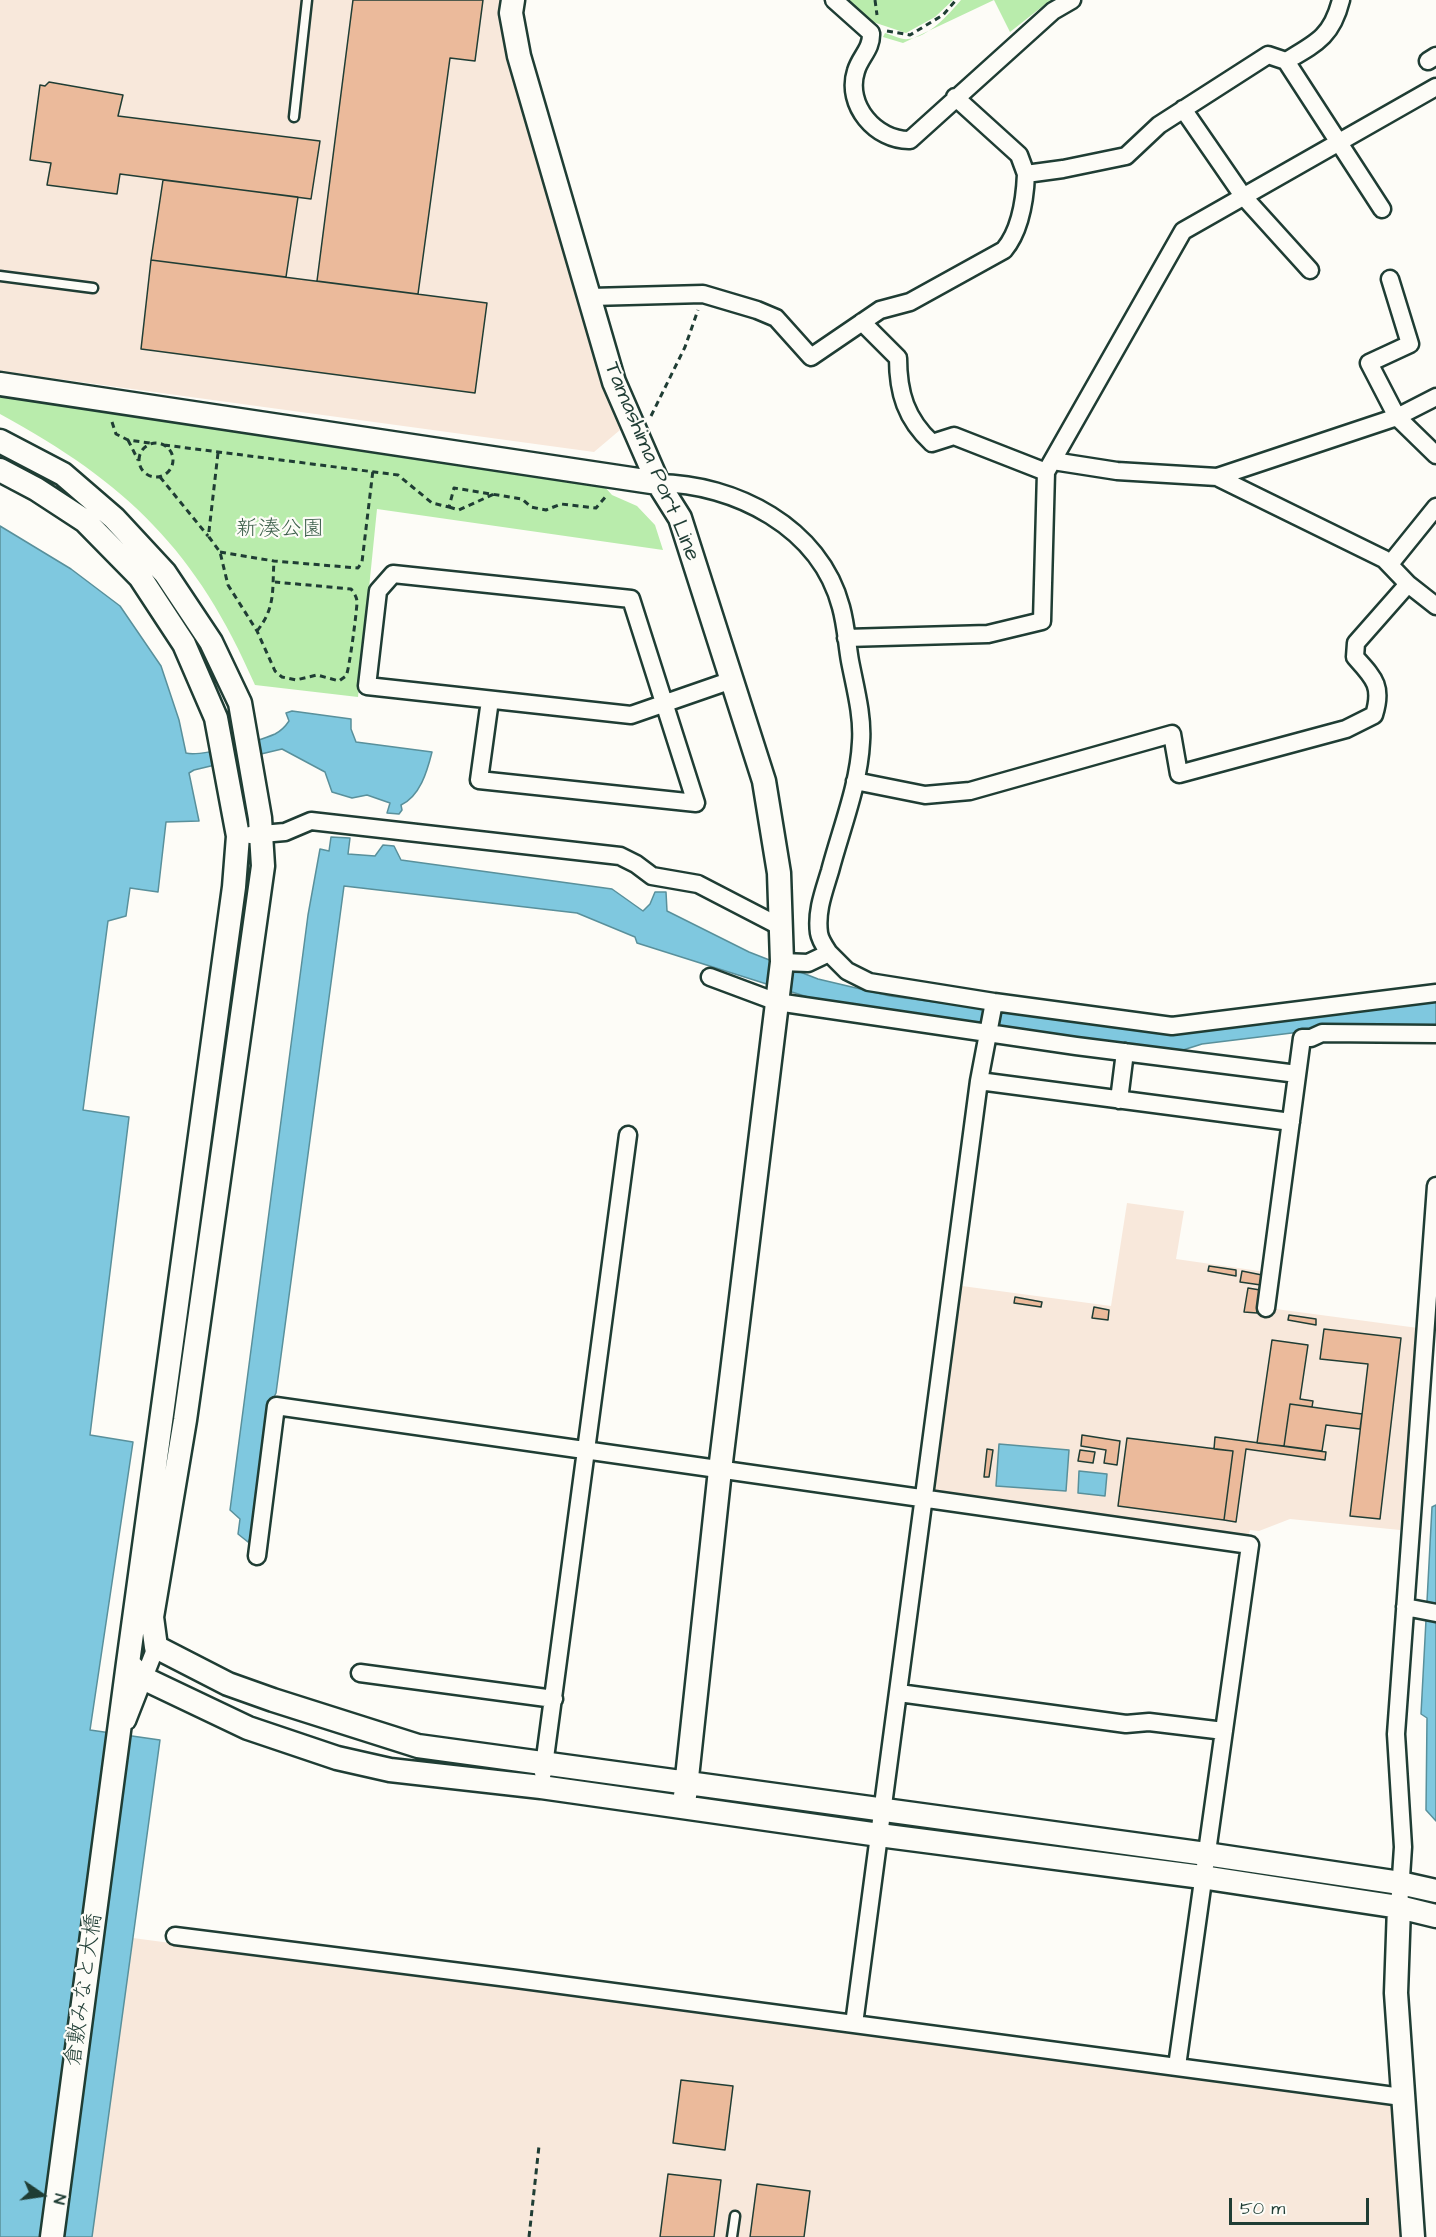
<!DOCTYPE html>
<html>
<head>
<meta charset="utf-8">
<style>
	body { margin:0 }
	#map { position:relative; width:1436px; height:2237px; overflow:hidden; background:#fdfcf7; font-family:"Architects Daughter",sans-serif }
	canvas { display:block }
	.north { position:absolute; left:12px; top:2165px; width:60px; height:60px; -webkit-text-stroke:4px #fdfcf7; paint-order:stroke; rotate:103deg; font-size:16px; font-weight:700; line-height:24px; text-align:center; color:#1f3d34 }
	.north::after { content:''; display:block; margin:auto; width:21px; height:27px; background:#1f3d34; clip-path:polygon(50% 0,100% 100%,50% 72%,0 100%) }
	.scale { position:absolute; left:1229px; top:2198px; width:140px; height:27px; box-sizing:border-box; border:3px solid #1f3d34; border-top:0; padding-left:8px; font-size:18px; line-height:21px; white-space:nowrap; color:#1f3d34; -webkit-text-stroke:4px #fdfcf7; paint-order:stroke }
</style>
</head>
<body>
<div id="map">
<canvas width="1436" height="2237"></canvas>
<div class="north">N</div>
<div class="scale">50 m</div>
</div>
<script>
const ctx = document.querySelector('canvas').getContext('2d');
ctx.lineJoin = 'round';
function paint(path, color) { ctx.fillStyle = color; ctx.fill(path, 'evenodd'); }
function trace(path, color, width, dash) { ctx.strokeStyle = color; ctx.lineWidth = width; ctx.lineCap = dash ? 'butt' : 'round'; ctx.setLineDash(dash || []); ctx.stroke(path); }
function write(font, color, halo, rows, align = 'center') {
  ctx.font = font + ' "Architects Daughter","Klee One",sans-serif'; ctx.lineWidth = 4.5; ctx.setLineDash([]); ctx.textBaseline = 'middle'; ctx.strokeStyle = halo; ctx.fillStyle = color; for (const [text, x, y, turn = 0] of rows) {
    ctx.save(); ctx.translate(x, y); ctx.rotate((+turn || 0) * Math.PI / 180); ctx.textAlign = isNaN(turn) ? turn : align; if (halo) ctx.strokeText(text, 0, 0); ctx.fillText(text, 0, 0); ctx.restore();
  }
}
paint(new Path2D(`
	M0,0H503L620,430L594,452L0,371Z
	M1127,1203L1184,1211L1176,1259L1266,1272L1261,1307L1418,1328L1400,1530L1290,1519L1259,1531L1250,1530L1248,1537L933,1495L962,1286L1111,1306Z
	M133,1938L1395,2106L1407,2237H92Z`), '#f8e8db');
paint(new Path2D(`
	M845,0H953L935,17L906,33L867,20Z
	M961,0H994L903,43L883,37L885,33C892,35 902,40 908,39C929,37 948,15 961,0Z
	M994,0H1056L1043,6L1010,32Z
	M0,393L603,485L612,495L637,506L655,525L663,550L377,509L358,697L255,685C197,551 127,483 0,414Z`), '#b9ecac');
const water = new Path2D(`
	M0,526L71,569L120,606L161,666L179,720L186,753C201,757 259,741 275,734C281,731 285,727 289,721L286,713L292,711L351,719V729L356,742L432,752C427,772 420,796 401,805L402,810L399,814L387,813L390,803L367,795L352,798L332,792L325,772L282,749L194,770L189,773L199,821L166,822L158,892L130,888L126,916L108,921L83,1110L129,1117L90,1435L133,1442L90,1730L160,1740L92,2237H0Z
	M331,837L350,838L348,854L375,856L383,845L394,846L401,860L612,889L643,911L650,904L655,892H666L667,911L749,952L818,979L890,996L1131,1028L1182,1033L1436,999V1030L1300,1032L1202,1044L1183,1050L1129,1046L848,1007L814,999L637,943L635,937L577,913L344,886L276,1393L271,1403L255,1531L248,1542L238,1534L240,1519L230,1510L308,915L320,849L329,851Z
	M999,1444L1069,1450L1066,1491L996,1486Z
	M1079,1471L1107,1474L1105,1496L1078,1493Z
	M1436,1505V1821L1426,1810L1427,1718L1421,1714L1432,1507Z`);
paint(water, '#7fc8df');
trace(water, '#59909b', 1.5);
const building = new Path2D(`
	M353,0H483L475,61L450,58L418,294L317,281Z
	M49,82L123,95L118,116L320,141L311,199L120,174L117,194L47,185L51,163L30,160L40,85L45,86Z
	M163,180L298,197L286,277L151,260Z
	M151,260L487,303L475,393L141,349Z
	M1209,1266L1236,1270V1276L1208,1271Z
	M1242,1271L1262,1275L1261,1285L1240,1282Z
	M1248,1288L1260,1290L1257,1313L1244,1312Z
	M1015,1297L1042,1302L1041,1307L1014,1303Z
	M1094,1307L1109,1310L1108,1320L1092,1318Z
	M1289,1315L1316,1319V1325L1288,1320Z
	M1324,1329L1401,1338L1380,1519L1350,1516L1368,1364L1320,1359Z
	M1272,1340L1308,1345L1300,1399L1313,1401L1312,1407L1290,1404L1284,1446L1257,1443Z
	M1290,1404L1362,1414L1360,1429L1326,1425L1322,1451L1284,1446Z
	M1082,1435L1120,1441L1117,1465L1104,1463L1106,1450L1081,1446Z
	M1215,1437L1326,1452L1325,1460L1246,1449L1236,1522L1224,1520L1233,1451L1214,1449Z
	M1127,1438L1233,1451L1224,1520L1118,1506Z
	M987,1449L993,1450L989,1477H984Z
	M1080,1450L1095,1452L1093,1463L1078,1461Z
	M681,2080L733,2086L725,2150L673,2143Z
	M668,2174L721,2180L714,2237H660Z
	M757,2184L810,2191L804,2237H750Z`);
paint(building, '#ebba9b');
trace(building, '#1f3d34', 1.5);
const lane = new Path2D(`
	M294,117L307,0
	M0,276L93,288
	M732,2237L735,2216`);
const street = new Path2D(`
	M834,0L871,33C872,49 860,57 856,71C845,105 876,141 910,140L1053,11L1072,0
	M1286,61L1382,209
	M1428,61L1436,56
	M955,97L1019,155L1026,174
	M1183,109L1243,196L1310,270
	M1390,279L1410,344L1369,363L1397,417L1436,455
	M591,297L703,294L757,310L776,318L811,357L880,310L910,302L1004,250C1020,231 1025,199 1026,174L1063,169L1126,156L1159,125L1268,55L1286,61C1317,43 1332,36 1341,0
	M862,322L898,358C898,393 906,419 932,443L954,436L1046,472
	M1053,461L1117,471L1217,477L1397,417L1436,397
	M658,483C735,484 820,527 841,607C846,625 847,644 850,661C855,687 863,716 861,742C859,785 841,829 830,871C824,891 816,911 819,933C820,940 825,947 829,953L808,963L782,962
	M1390,564L1436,507
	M1408,584L1436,606
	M846,638L988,634L1042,621L1046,472L1183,231L1436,87
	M490,700L479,780L696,803L631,599L393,574L378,591L367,686L631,715L732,680
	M855,781L925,795L970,791L1172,734L1179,774L1346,729L1374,715C1383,686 1374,678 1355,657L1356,643L1408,584L1384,559L1217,477
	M250,835L285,832L311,821L620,856L636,864L652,876L698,884L779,926
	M829,953L847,971L869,982L994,1002L1172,1026L1436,993
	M710,977L777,1002L1076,1046L1297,1074
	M979,1081L1291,1122
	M1119,1100L1125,1052
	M1266,1308L1302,1038H1311L1322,1033L1436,1034
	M257,1556L276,1406L1250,1545L1177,2066
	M1405,1607L1436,1613
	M360,1673L554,1699
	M899,1693L1126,1724L1149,1722L1224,1731
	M127,1721L156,1647
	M543,1773L628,1135
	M1399,1907L1403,1847L1396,1734L1436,1186
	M175,1936L516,1979L1402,2097
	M854,2024L979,1081L994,1002`);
const secondary = new Path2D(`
	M513,0L511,13L519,56L614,382L658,483L680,518L764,781L779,873L782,962L720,1470L685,1796
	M0,384L658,483
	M0,441L63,474L114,518L165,573L211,642L240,703L260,818L263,866L185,1420L152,1617L156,1647L228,1684L273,1700L418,1746L1206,1854L1400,1883L1436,1891
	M0,470L36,489L85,521L140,577L184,644L216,718L238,836L234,887L128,1663L143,1678L248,1728L337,1758L390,1770L541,1787L879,1835L1202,1877L1399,1907L1436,1916
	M1399,1907L1396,1993L1413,2237
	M52,2237L128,1663`);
trace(lane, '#1f3d34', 13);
trace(street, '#1f3d34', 21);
trace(secondary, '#1f3d34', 27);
trace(new Path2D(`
	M875,0L877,15
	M887,31L910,35L943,15L956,0
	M651,416L685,347L698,310
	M112,422L116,434L128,440L150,443
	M128,440L138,460
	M139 460a17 17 0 1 1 34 0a17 17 0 1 1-34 0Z
	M164,445L398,475L432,503L449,507L454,488L522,499L531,507L546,510L561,504L596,508L607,495
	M218,453L209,531V537L220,552L228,585L257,631L275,671L282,677L296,680L317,675L339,681L346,676C349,672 357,610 357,602C357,597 354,593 351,589L275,582
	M160,477L208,536
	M449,507L459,510L494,494
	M220,552L274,561L358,568L362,562L373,470
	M257,631C276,607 272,590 274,561
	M529,2237L539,2146`), '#1f3d34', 3, [6, 4.5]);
trace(lane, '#fdfcf7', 8);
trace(street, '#fdfcf7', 16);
trace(secondary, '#fdfcf7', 22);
write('22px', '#1f3d34', '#fdfcf7', [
	["Tamashima Port Line",651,462,67],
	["倉敷みなと大橋",85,1990,-82]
]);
write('22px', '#3e604c', '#fdfcf7', [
	["新湊公園",280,530]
]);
</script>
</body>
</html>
